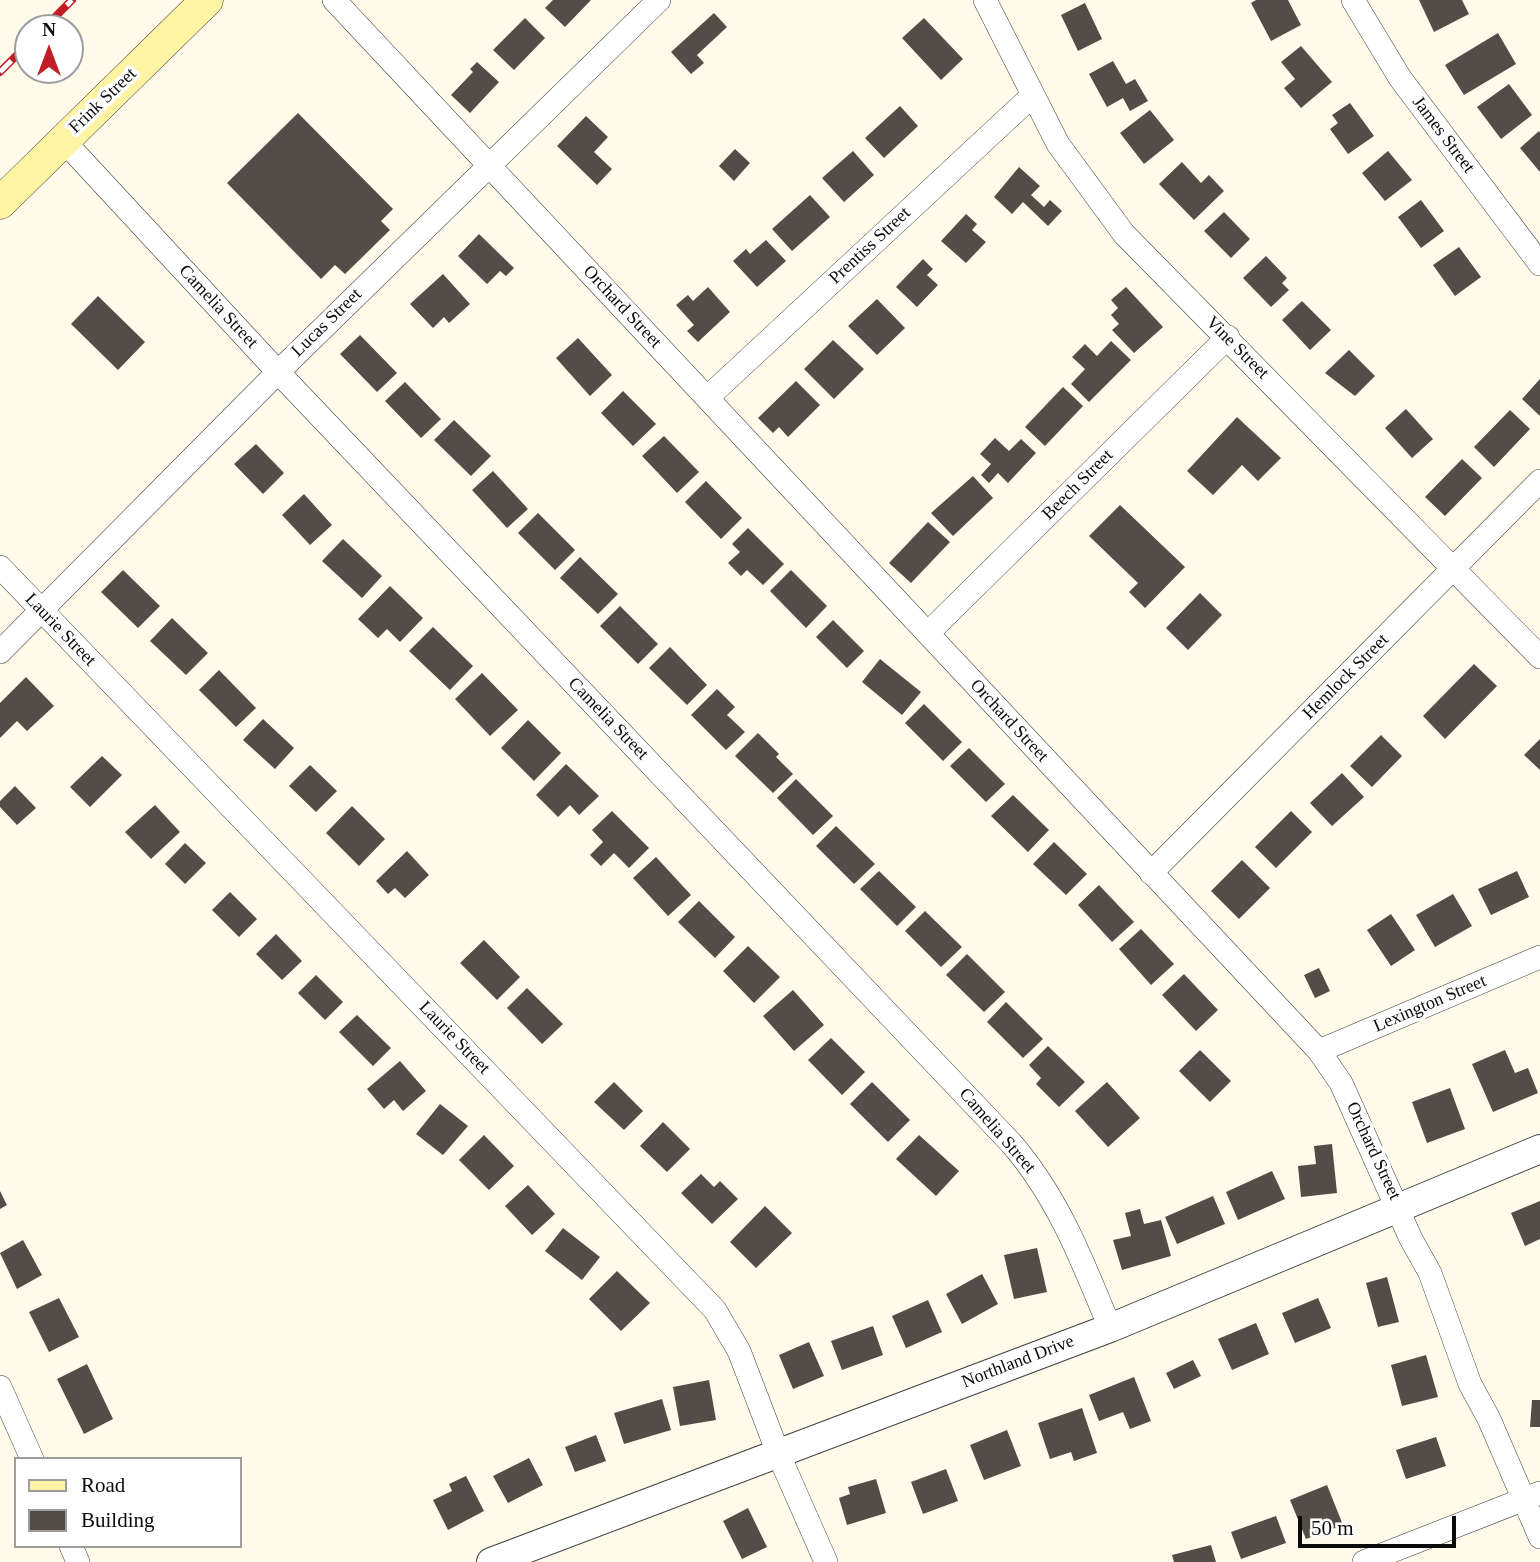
<!DOCTYPE html>
<html>
<head>
<meta charset="utf-8">
<style>
	body { margin:0 }
	#map { position:relative; width:1540px; height:1562px; overflow:hidden; background:#fffae9; font-family:"Times New Roman",serif }
	canvas { display:block }
	.legend { position:absolute; left:14px; top:1457px; width:228px; height:91px; box-sizing:border-box; background:#fff; border:2px solid #9d9d9d; margin:0; padding:9px 12px; list-style:none; font-size:21px; color:#0b0b0b }
	.legend li { display:flex; align-items:center; gap:14px; height:35px }
	.legend b { width:35px; border:2px solid #9d9d9d }
	.north { position:absolute; left:14px; top:14px; width:70px; height:70px; box-sizing:border-box; background:#fff; border:2px solid #9d9d9d; border-radius:50%; rotate:0deg; font-size:19px; font-weight:700; line-height:28px; text-align:center; color:#0b0b0b }
	.north::after { content:''; display:block; margin:auto; width:24px; height:32px; background:#c11d27; clip-path:polygon(50% 0,100% 100%,50% 72%,0 100%) }
	.scale { position:absolute; left:1298px; top:1516px; width:158px; height:32px; box-sizing:border-box; border:4px solid #0b0b0b; border-top:0; padding-left:9px; font-size:21px; line-height:24px; white-space:nowrap; color:#0b0b0b; -webkit-text-stroke:5px #fff; paint-order:stroke }
</style>
</head>
<body>
<div id="map">
<canvas width="1540" height="1562"></canvas>
<ul class="legend">
<li><b style="height:9px;background:#fff4a4"></b>Road</li>
<li><b style="height:19px;background:#544c47"></b>Building</li>
</ul>
<div class="north">N</div>
<div class="scale">50 m</div>
</div>
<script>
const ctx = document.querySelector('canvas').getContext('2d');
ctx.lineJoin = 'round';
function paint(path, color) { ctx.fillStyle = color; ctx.fill(path, 'evenodd'); }
function trace(path, color, width, dash) { ctx.strokeStyle = color; ctx.lineWidth = width; ctx.lineCap = dash ? 'butt' : 'round'; ctx.setLineDash(dash || []); ctx.stroke(path); }
function write(font, color, halo, rows, align = 'center') {
  ctx.font = font + ' "Times New Roman",serif'; ctx.lineWidth = 7; ctx.setLineDash([]); ctx.textBaseline = 'middle'; ctx.strokeStyle = halo; ctx.fillStyle = color; for (const [text, x, y, turn = 0] of rows) {
    ctx.save(); ctx.translate(x, y); ctx.rotate((+turn || 0) * Math.PI / 180); ctx.textAlign = isNaN(turn) ? turn : align; if (halo) ctx.strokeText(text, 0, 0); ctx.fillText(text, 0, 0); ctx.restore();
  }
}
paint(new Path2D(`
	M553,0H591L565,27L545,8Z
	M1256,0H1288L1301,25L1271,41L1251,3Z
	M1419,0H1462L1469,14L1434,32Z
	M1085,3L1102,39L1078,51L1061,15Z
	M714,13L727,27L697,55L704,63L691,74L671,52Z
	M525,18L545,38L514,70L493,50Z
	M924,18L963,59L941,80L902,38Z
	M1498,33L1516,64L1464,95L1445,65Z
	M1301,46L1332,82L1301,108L1284,88L1295,79L1281,62Z
	M1113,61L1126,84L1135,79L1148,101L1130,111L1123,98L1107,107L1089,74Z
	M477,62L499,82L470,113L451,95L473,72L470,69Z
	M1509,84L1532,115L1501,139L1477,107Z
	M1350,103L1374,136L1348,154L1330,129L1338,123L1332,115Z
	M900,106L918,126L884,158L865,138Z
	M1150,110L1174,140L1144,164L1120,133Z
	M298,113L393,209L381,221L390,230L345,274L335,265L321,279L227,183Z
	M586,116L608,137L594,152L612,169L597,185L557,146Z
	M1539,131L1540,133V172L1520,148Z
	M735,149L750,163L734,181L719,166Z
	M853,151L874,175L844,202L822,178Z
	M1388,151L1412,180L1385,201L1362,173Z
	M1182,162L1201,183L1209,175L1224,191L1194,220L1159,184Z
	M1019,167L1040,186L1031,195L1044,207L1050,200L1062,211L1048,226L1023,202L1012,214L994,197Z
	M810,195L830,217L792,251L772,229Z
	M1421,200L1444,231L1421,248L1398,217Z
	M1224,212L1250,239L1231,258L1204,231Z
	M966,214L977,224L972,230L986,242L966,263L941,241Z
	M479,234L514,268L506,276L500,271L487,284L458,256Z
	M766,240L786,261L757,287L733,261L746,249L750,254Z
	M1459,247L1481,277L1455,296L1433,265Z
	M1266,256L1287,278L1282,283L1289,290L1271,307L1243,278Z
	M923,259L933,269L927,275L938,285L917,307L896,287Z
	M443,274L470,304L449,323L444,317L433,328L410,304Z
	M708,287L730,312L698,342L687,331L694,325L676,305L688,295L693,301Z
	M1126,287L1163,327L1134,353L1112,330L1119,324L1111,315L1118,308L1111,300Z
	M98,296L145,342L118,370L71,324Z
	M877,299L905,328L877,355L848,326Z
	M1302,301L1331,330L1310,350L1282,320Z
	M360,335L397,373L377,392L340,354Z
	M578,338L612,375L590,396L556,358Z
	M833,340L864,369L834,399L804,369Z
	M1111,341L1131,360L1089,402L1071,384L1085,369L1072,357L1085,344L1097,356Z
	M1349,350L1375,376L1355,396L1325,373Z
	M1540,379V416L1522,399Z
	M796,381L820,405L788,437L779,427L773,433L758,418Z
	M405,382L441,419L421,438L385,401Z
	M1063,387L1083,406L1045,446L1025,427Z
	M623,391L656,424L633,446L601,413Z
	M1406,409L1433,439L1412,458L1385,428Z
	M1510,410L1530,429L1494,467L1474,447Z
	M1237,417L1281,458L1258,481L1242,465L1213,495L1187,471Z
	M454,420L491,456L471,476L434,440Z
	M664,436L699,472L677,493L642,456Z
	M995,438L1009,451L1021,439L1036,453L1008,483L998,473L989,483L981,475L991,464L980,454Z
	M256,444L284,473L263,494L234,464Z
	M1462,459L1482,478L1445,516L1425,497Z
	M493,471L528,509L507,528L472,490Z
	M973,476L993,498L953,536L931,513Z
	M706,481L742,518L721,539L685,502Z
	M304,494L332,525L310,545L282,515Z
	M1120,505L1185,567L1145,608L1129,592L1138,583L1089,536Z
	M538,513L575,550L555,570L518,533Z
	M928,522L950,542L911,583L889,563Z
	M748,528L784,564L763,585L747,570L741,576L728,563L740,552L732,544Z
	M343,539L382,576L362,598L322,561Z
	M580,557L618,594L598,614L560,578Z
	M123,570L160,606L138,628L101,592Z
	M791,570L827,606L806,628L770,591Z
	M390,586L423,618L400,642L387,629L378,638L358,619Z
	M1200,593L1222,615L1188,650L1166,628Z
	M620,606L658,644L638,664L600,626Z
	M172,618L208,653L186,675L150,641Z
	M833,620L864,651L847,668L816,637Z
	M433,627L473,666L450,690L409,651Z
	M670,647L707,685L687,705L649,668Z
	M880,659L921,692L902,715L862,682Z
	M1474,664L1497,686L1445,739L1423,716Z
	M219,670L256,708L236,727L199,690Z
	M482,673L518,710L490,736L455,699Z
	M26,677L54,706L27,731L17,721L0,738V703Z
	M717,689L735,707L727,715L745,732L726,750L691,715Z
	M924,704L962,742L943,761L905,723Z
	M263,719L294,748L275,769L243,740Z
	M528,720L561,753L534,781L501,748Z
	M758,733L779,754L776,757L793,774L773,793L735,756Z
	M1381,735L1402,756L1372,787L1350,766Z
	M1540,739V770L1524,755Z
	M969,748L1005,784L986,802L950,766Z
	M102,756L122,775L90,807L70,787Z
	M566,764L599,796L579,815L570,805L558,817L536,795Z
	M310,765L337,791L316,812L289,786Z
	M1342,773L1364,797L1332,826L1310,803Z
	M796,779L833,816L813,835L777,798Z
	M15,786L36,808L17,825L0,807V801Z
	M1013,795L1049,830L1028,852L991,816Z
	M155,805L180,832L151,859L125,832Z
	M352,806L385,839L359,866L326,833Z
	M612,811L649,848L629,868L614,853L601,866L590,855L603,842L592,830Z
	M1291,811L1312,832L1276,868L1255,847Z
	M836,826L875,864L854,884L816,846Z
	M1054,842L1087,874L1066,895L1033,864Z
	M185,843L206,863L185,884L165,864Z
	M407,851L429,875L405,898L395,888L388,894L376,881Z
	M656,857L691,895L668,916L633,878Z
	M1242,860L1270,888L1239,919L1211,891Z
	M879,871L916,907L897,926L860,889Z
	M1517,871L1529,897L1491,915L1478,889Z
	M1099,885L1134,922L1112,942L1078,905Z
	M230,892L257,919L239,937L212,910Z
	M1453,894L1472,926L1435,947L1416,915Z
	M699,901L735,937L715,958L678,922Z
	M925,911L962,947L941,967L905,931Z
	M1391,914L1415,950L1391,966L1367,930Z
	M1141,929L1174,964L1151,985L1119,949Z
	M276,934L302,961L282,980L256,954Z
	M484,940L520,977L497,1000L460,963Z
	M748,946L780,977L754,1003L723,971Z
	M967,954L1005,992L984,1012L946,975Z
	M1319,968L1330,991L1315,998L1304,975Z
	M1184,974L1218,1010L1196,1031L1162,995Z
	M316,975L343,1002L325,1020L298,993Z
	M527,988L563,1024L542,1044L507,1008Z
	M793,990L824,1025L794,1051L763,1016Z
	M1006,1002L1043,1039L1023,1058L987,1022Z
	M357,1015L391,1048L373,1066L339,1032Z
	M831,1038L865,1072L842,1095L808,1060Z
	M1048,1046L1085,1082L1059,1107L1036,1084L1041,1078L1029,1065Z
	M1200,1050L1231,1081L1210,1102L1179,1071Z
	M1505,1050L1515,1073L1528,1068L1538,1093L1493,1112L1472,1064Z
	M400,1061L426,1091L403,1111L394,1100L384,1109L367,1089Z
	M614,1082L643,1111L624,1130L594,1102Z
	M872,1082L910,1120L888,1142L850,1104Z
	M1107,1082L1140,1118L1108,1147L1075,1111Z
	M1450,1088L1465,1129L1427,1143L1412,1102Z
	M440,1104L468,1126L443,1155L416,1134Z
	M663,1122L690,1149L667,1172L640,1146Z
	M484,1135L514,1166L489,1190L459,1160Z
	M919,1135L959,1171L936,1196L896,1159Z
	M1332,1144L1337,1193L1301,1197L1298,1166L1316,1164L1314,1146Z
	M1272,1171L1285,1199L1238,1220L1226,1192Z
	M701,1174L714,1187L720,1181L738,1199L712,1224L681,1193Z
	M528,1185L555,1214L532,1235L505,1206Z
	M0,1191L7,1205L0,1209Z
	M1213,1196L1225,1224L1177,1244L1165,1217Z
	M1540,1201V1239L1525,1246L1511,1213Z
	M765,1206L792,1233L756,1268L730,1242Z
	M1140,1209L1144,1224L1161,1220L1171,1256L1122,1270L1113,1240L1131,1236L1125,1213Z
	M563,1228L600,1257L582,1280L545,1251Z
	M23,1240L42,1275L17,1289L0,1253Z
	M1037,1248L1047,1292L1014,1299L1004,1255Z
	M617,1271L650,1303L621,1331L589,1299Z
	M982,1274L998,1304L962,1324L946,1294Z
	M1387,1277L1399,1322L1378,1327L1366,1283Z
	M59,1298L79,1337L49,1352L29,1312Z
	M1318,1298L1331,1328L1295,1343L1282,1313Z
	M928,1300L942,1332L906,1348L892,1316Z
	M1256,1323L1269,1354L1232,1370L1218,1339Z
	M873,1326L883,1355L842,1370L831,1341Z
	M809,1342L824,1376L793,1389L779,1355Z
	M1426,1355L1438,1397L1402,1406L1391,1365Z
	M1193,1360L1201,1376L1174,1389L1166,1373Z
	M87,1364L113,1419L84,1434L57,1379Z
	M1134,1377L1151,1421L1130,1429L1123,1412L1099,1421L1089,1395Z
	M709,1380L716,1420L680,1426L673,1387Z
	M662,1399L671,1430L624,1444L614,1413Z
	M1532,1400H1540V1427H1530Z
	M1082,1408L1097,1453L1074,1461L1071,1452L1050,1459L1038,1423Z
	M1007,1430L1021,1466L984,1480L970,1445Z
	M596,1435L606,1461L575,1472L565,1447Z
	M1436,1437L1446,1466L1406,1479L1396,1450Z
	M529,1458L543,1485L508,1503L493,1476Z
	M946,1469L958,1501L923,1514L911,1482Z
	M466,1476L484,1511L448,1530L433,1500L452,1491L449,1484Z
	M876,1479L886,1513L847,1525L839,1498L850,1494L848,1487Z
	M1327,1485L1343,1525L1306,1539L1290,1500Z
	M748,1508L767,1547L742,1559L723,1521Z
	M1276,1516L1286,1543L1241,1559L1231,1532Z
	M1211,1545L1216,1562H1174L1172,1555Z`), '#544c47');
const minor = new Path2D(`
	M334,0L1319,1051L1341,1083L1411,1239L1430,1273L1470,1384L1489,1419L1540,1537
	M985,0L1058,144L1124,234L1540,657
	M1353,0L1400,78L1540,264
	M63,140L278,372L1011,1143C1058,1197 1083,1262 1110,1328
	M707,398L1033,95
	M0,567L715,1310L739,1351L778,1453L826,1562
	M928,633L1228,337
	M0,652L278,372L659,0
	M1151,873L1540,481
	M1319,1051L1540,957
	M0,1387L32,1459
	M71,1546L78,1562
	M1364,1562L1540,1493`);
const tertiary = new Path2D(`
	M491,1562L1110,1328L1540,1149`);
const secondary = new Path2D(`
	M0,203L207,0`);
trace(minor, '#3e3e3e', 24);
trace(tertiary, '#3e3e3e', 30);
trace(secondary, '#2d2d2d', 33);
trace(minor, '#fff', 23);
trace(tertiary, '#fff', 28);
trace(secondary, '#fff4a4', 32);
const rail = new Path2D(`
	M44,28L72,0
	M0,72L28,44`);
trace(rail, '#c11d27', 8);
trace(rail, '#fff', 5, [16]);
write('18px', '#0b0b0b', '#fff', [
	["Frink Street",103,101,-44],
	["James Street",1443,135,53],
	["Prentiss Street",870,246,-43],
	["Camelia Street",218,307,47],
	["Orchard Street",622,307,47],
	["Lucas Street",327,323,-44],
	["Vine Street",1237,348,45],
	["Beech Street",1078,485,-45],
	["Laurie Street",60,630,46],
	["Hemlock Street",1346,677,-45],
	["Camelia Street",608,719,46],
	["Orchard Street",1009,721,47],
	["Lexington Street",1430,1004,-23],
	["Laurie Street",454,1038,46],
	["Camelia Street",997,1131,49],
	["Orchard Street",1373,1151,65],
	["Northland Drive",1018,1362,-21]
]);
</script>
</body>
</html>
